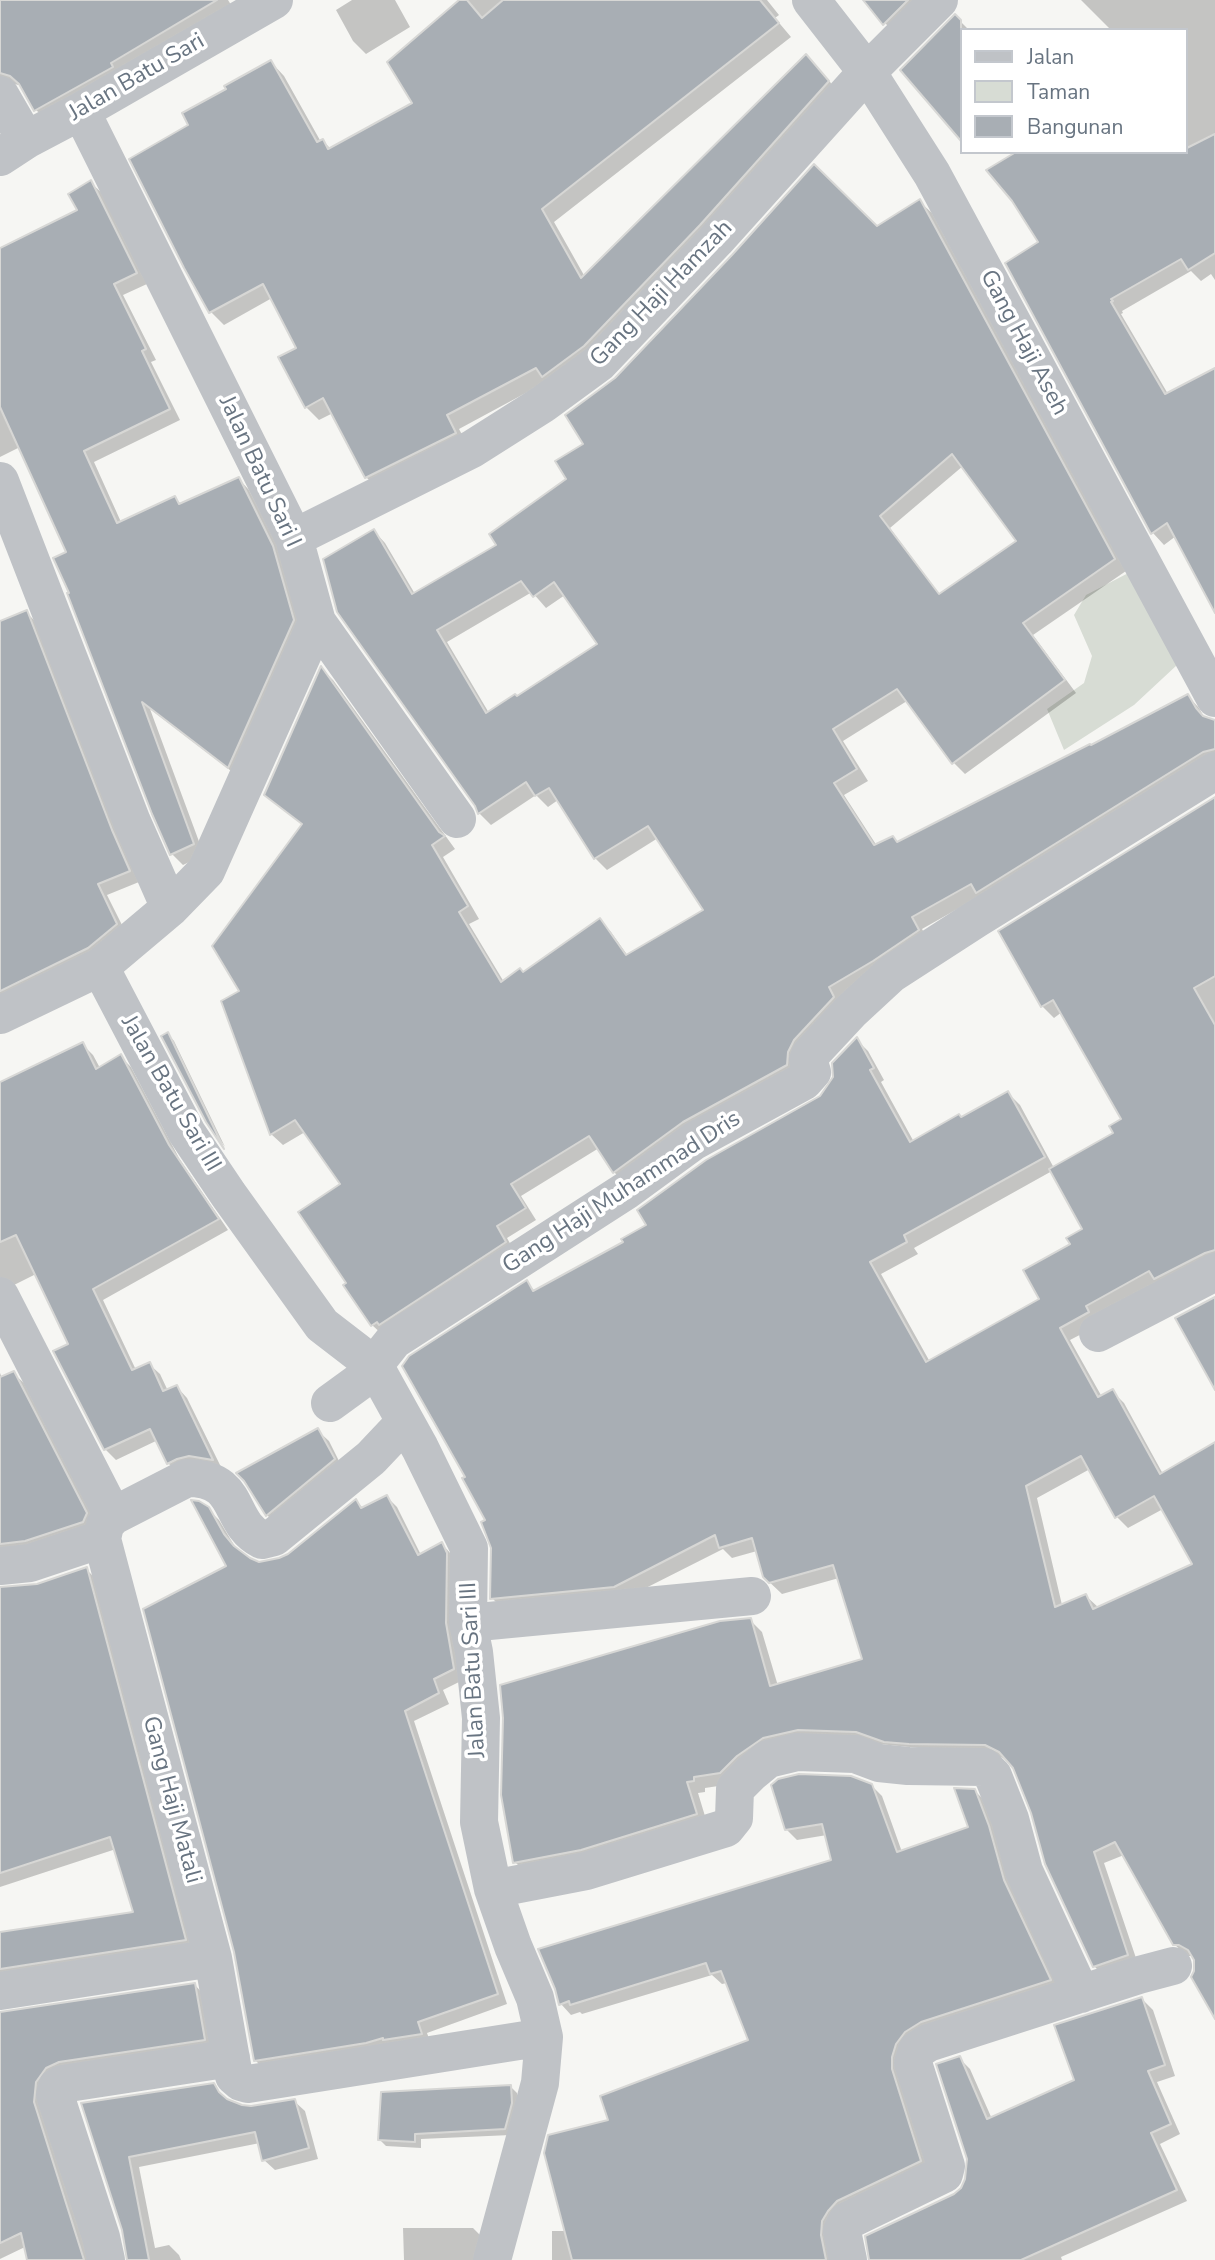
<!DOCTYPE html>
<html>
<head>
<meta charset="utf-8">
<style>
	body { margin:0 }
	#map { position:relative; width:1215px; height:2260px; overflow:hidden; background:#f6f6f3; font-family:"Nunito Sans",sans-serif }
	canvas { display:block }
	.legend { position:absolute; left:960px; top:28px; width:228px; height:126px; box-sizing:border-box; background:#fff; border:2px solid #c3c7cd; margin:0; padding:9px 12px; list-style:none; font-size:21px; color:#687481 }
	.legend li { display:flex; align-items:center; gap:14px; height:35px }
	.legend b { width:35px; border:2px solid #c3c7cd }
</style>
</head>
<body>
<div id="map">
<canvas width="1215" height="2260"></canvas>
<ul class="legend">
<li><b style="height:9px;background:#bfc2c6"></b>Jalan</li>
<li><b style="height:19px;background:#d7dcd4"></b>Taman</li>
<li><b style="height:19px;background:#a8aeb4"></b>Bangunan</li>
</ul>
</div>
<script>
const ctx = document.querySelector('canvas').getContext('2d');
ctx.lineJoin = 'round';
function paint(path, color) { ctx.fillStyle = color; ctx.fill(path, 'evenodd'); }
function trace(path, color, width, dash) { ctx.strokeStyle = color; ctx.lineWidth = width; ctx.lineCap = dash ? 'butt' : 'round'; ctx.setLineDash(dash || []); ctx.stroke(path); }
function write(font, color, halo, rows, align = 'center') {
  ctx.font = font + ' "Nunito Sans",sans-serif'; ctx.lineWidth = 7; ctx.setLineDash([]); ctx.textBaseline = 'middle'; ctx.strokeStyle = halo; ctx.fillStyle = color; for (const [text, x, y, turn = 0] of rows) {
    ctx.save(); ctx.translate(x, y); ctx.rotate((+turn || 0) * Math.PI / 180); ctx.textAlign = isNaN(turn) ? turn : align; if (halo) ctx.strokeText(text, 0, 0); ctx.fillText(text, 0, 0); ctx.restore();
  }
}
paint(new Path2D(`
	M1138,568L1191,652L1134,705L1064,750L1047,709L1084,683L1092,656L1074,615L1086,595Z`), '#d7dcd4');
paint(new Path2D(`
	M0,0H228L233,8L47,120L36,110L22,86L11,83L0,87Z
	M352,0H395L410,27L366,54L353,41L336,10Z
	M462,0H767L779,15L775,18L791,37L554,222L585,277L819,69L841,95L598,359L548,381L459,429L468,446L379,490L366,477L333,413L319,420L306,407L298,348L272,298L224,325L211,312L185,267L191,126L271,62L284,76L321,142L323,141L331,149L414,103Z
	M866,0H934L897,37Z
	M1081,0H1215V280L1211,274L1201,281L1191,271L1122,311L1123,313L1121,314L1168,394L1215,370V606L1176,536L1164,545L1153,533L1007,263L1185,152V30H1111Z
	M955,16L969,30H961V109L948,121Z
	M91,183L102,193L147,284L123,295L156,360L151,362L180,420L94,462L121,522L175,498L182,505L239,479L249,490L284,558L304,632L239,777L150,709L204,855L183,865L172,854L69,553L20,447L0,457V250L79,211Z
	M920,202L932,213L1126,571L1033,635L1076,693L965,774L954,763L907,701L843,741L868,781L844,795L877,846L898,843L1188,696L1199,708L1205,719L1215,722V764L922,929L929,942L799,1064L626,1184L614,1172L599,1148L521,1196L536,1220L507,1238L516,1254L384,1336L372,1325L349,1283L342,1184L305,1132L283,1145L271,1134L241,992L303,825L266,795L322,669L333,680L455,849L443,857L479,919L469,924L504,982L524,974L600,920L611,932L628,956L705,911L658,838L607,870L595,858L558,800L548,807L536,795L491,825L479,813L374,531L385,543L415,594L498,545L568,480L586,445L877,228ZM963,466L1018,541L940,595L890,528ZM532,592L546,608L565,595L599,644L517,698L489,713L447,642Z
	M26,612L37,623L139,882L107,895L127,935L0,1007V623Z
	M1215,799V1265L1070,1340L1102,1397L1112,1391L1124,1403L1163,1474L1215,1444V2015L1196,1959L1193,1956H1187L1174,1944L1124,1855L1104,1863L1139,1967L1106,1978L1094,1966L1010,1761L998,1756L869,1743L732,1784L705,1788V1792L698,1793L708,1826L527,1874L515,1862L750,1620L762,1632L778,1686L864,1661L839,1578L782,1594L764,1577L757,1551L732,1558L723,1549L626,1598L504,1610L492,1598L493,1547L488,1521L527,1283L536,1292L625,1242L649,1226L821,1097L857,1040L868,1051L884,1080L881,1082L914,1142L1008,1093L1020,1105L1054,1168L1116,1134L1123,1120L1062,1012L1054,1018L1042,1006ZM1052,1171L1084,1230L1072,1245L1041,1300L930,1362L881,1274L918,1254L914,1248ZM1090,1469L1117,1517L1128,1528L1163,1509L1195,1564L1099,1608L1086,1596L1062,1605L1037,1498Z
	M168,1034L174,1041L225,1147L207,1121Z
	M82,1044L93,1055L100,1068L120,1056L131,1067L179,1158L228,1230L103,1300L136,1370L149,1364L160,1374L168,1391L177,1387L187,1398L222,1469L179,1474L168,1463L158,1440L116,1460L105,1449L55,1352L70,1345L36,1274L14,1285L0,1288V1084Z
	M0,1373L2,1378L13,1373L24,1383L97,1525L0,1558Z
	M318,1431L329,1441L344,1471L277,1525L267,1515Z
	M387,1497L397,1507L421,1555L442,1544L452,1555L463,1680L443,1690L449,1704L414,1721L507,2004L427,2033L431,2044L265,2070L255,2060L228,1567L208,1509L219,1520L237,1550L257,1563H268L288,1556L356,1501L364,1509Z
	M86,1569L97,1580L195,1950L0,1983V1934L135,1914L116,1849L0,1887V1589L37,1586Z
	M871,1785L882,1796L902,1852L970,1828L974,1790L985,1801L1060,1991L932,2032L931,2172L833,2260H552V2231H566L611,2121L751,2041L727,1983L722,1984L712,1975L582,2014L580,2012L571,2015L561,2004L833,1861L827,1835L797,1840L786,1829Z
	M195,1985L205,1996L215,2050L70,2072L91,2260H28L25,2247L0,2259V2014Z
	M1142,1999L1153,2010L1175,2076L1157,2082L1180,2134L1160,2144L1187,2201L1061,2257L1062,2260H871L962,2189L967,2180L969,2159L959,2058L970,2069L992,2119L1076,2081Z
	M213,2085L227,2101L242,2107H252L294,2101L305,2111L318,2159L275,2170L264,2160L260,2143L139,2167L155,2248L169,2245L179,2255L181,2260H129L124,2230L83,2105Z
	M510,2086L517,2093L518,2110L511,2135L421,2139V2148L386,2146L380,2140Z
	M403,2228H473L486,2241L485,2260H404Z`), '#0003');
const building = new Path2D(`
	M0,0H217L111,63L113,67L34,111L19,84L10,76L0,73Z
	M459,0H467L482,18L503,0H760L779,23L542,209L581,278L806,54L829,81L700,225L584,346L542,377L536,368L447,415L456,433L365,478L323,398L305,408L278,357L296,348L263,284L209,313L184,268L129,159L188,125L182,113L226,89L224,86L271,60L317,142L323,139L328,149L412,103L387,62Z
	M863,0H908L883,25Z
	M955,14L961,20V141L900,70Z
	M1215,134V253L1188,270L1181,259L1111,299L1113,301L1111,302L1165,394L1215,368V613L1167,523L1151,534L1005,263L1038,242L1012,201L986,170L1016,152H1185V149Z
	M814,164L877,226L920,199L1115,559L1023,623L1065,680L952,764L897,689L833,729L857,769L834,783L874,845L893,836L897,842L1090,744L1091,745L1188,694L1196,708L1203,716L1215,720V749L1203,752L976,893L971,884L912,917L919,930L873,961L829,987L834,997L794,1040L788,1052L787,1065L683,1122L613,1173L589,1136L511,1184L526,1208L497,1226L506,1242L379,1325L377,1322L371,1326L343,1285L346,1283L298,1212L340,1184L295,1120L270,1135L221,1001L239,991L212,946L302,824L264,795L321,666L439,832L445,836L432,845L468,906L459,912L501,982L520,968L523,972L600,918L626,955L703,910L648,826L594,859L549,788L535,796L526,782L478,814L475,806L337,612L323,559L374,529L412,594L496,545L489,534L566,479L555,461L583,444L565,415L615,378L732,255ZM952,454L1016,541L939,594L880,516ZM521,581L533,597L554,582L597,644L517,696L515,694L486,713L437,630Z
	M91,180L137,273L114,284L146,349L142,351L170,409L84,451L117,523L175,496L179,504L239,477L273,546L294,620L228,768L142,702L194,844L170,855L152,814L67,593H69L53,558L66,552L0,407V248L77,210L68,194Z
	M27,610L112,830L130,871L98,884L117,924L88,948L0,991V621Z
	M1215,797V976L1194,988L1215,1025V1250L1205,1253L1154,1279L1149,1271L1086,1306L1089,1312L1060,1328L1098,1397L1113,1389L1160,1474L1215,1442V2019L1191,1977L1194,1971V1960L1188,1950L1179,1945H1173L1115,1842L1094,1852L1128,1955L1093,1967L1045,1864L1031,1813L1013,1768L999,1752L985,1745L909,1744L884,1742L856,1732L798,1730L763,1738L737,1756L720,1773L694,1777V1781L687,1782L697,1814L581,1850L513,1863L501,1795L503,1718L500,1685L720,1621L751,1618L770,1686L862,1659L833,1565L769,1583L763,1577L752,1538L719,1548L715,1535L614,1587L490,1599L491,1548L481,1522L485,1520L462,1478L465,1477L402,1366L409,1356L527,1280L533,1291L623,1242L621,1239L646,1225L637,1210L706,1160L820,1096L833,1077L832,1063L857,1037L874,1068L870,1070L910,1142L959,1114L961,1117L1008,1091L1045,1157L904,1235L907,1242L870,1262L926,1362L1039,1299L1023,1270L1070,1244L1066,1238L1082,1229L1049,1169L1113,1133L1109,1126L1121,1119L1053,1000L1041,1007L998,931ZM1081,1456L1115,1518L1154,1496L1192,1564L1093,1609L1086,1594L1055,1607L1026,1486Z
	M168,1032L224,1149L206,1122L161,1036Z
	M83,1042L96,1069L121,1054L169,1145L219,1219L93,1289L132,1370L150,1362L163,1391L177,1385L213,1460L189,1456L177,1459L167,1464L150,1429L104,1450L53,1351L68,1344L16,1235L0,1242V1082Z
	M1215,1297V1390L1175,1318Z
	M14,1371L87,1513L83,1522L25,1541L0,1544V1377Z
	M318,1428L335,1459L266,1516L244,1481L236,1473Z
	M387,1495L418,1555L442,1542L447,1553L446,1623L454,1669L434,1679L439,1693L405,1711L498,1994L418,2022L422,2034L383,2040V2038L366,2043L254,2061L234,1952L143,1609L226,1566L191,1500L199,1501L209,1507L224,1534L234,1546L250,1558L259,1562L279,1558L288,1554L356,1499L361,1508Z
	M87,1567L186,1940L0,1969V1932L133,1912L110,1837L0,1873V1587L37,1584Z
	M799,1774L851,1776L872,1784L897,1852L968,1827L954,1788L975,1789L989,1826L1004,1880L1051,1980L921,2022L905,2032L896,2044L892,2057V2069L921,2161L837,2201L828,2211L822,2221L821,2235L826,2260H572L544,2153L548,2135L608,2120L600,2096L748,2040L721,1971L710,1974L706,1963L570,2005L569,2001L559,2005L555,1989L538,1949L831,1860L822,1824L785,1830L771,1785L778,1779Z
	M195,1983L205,2040L59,2062L46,2068L36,2082L34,2102L84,2260H27L21,2233L0,2243V2012Z
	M1142,1997L1165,2065L1148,2071L1171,2124L1151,2133L1177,2190L1021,2260H869L865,2236L954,2194L961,2188L965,2179L967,2159L936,2064L960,2056L987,2119L1074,2080L1054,2025Z
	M214,2083L219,2092L227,2099L242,2105L251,2106L295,2099L309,2148L262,2161L255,2132L129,2157L149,2260H127L122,2230L81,2103Z
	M511,2085L512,2103L505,2129L415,2134V2142L378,2140L381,2092Z`);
paint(building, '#a8aeb4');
trace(building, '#d7d7d5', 2);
trace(new Path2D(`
	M811,0L867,72L932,174L1215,698
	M0,95L26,140
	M81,111L294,538L317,622L457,819
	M0,157L26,140L81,111L274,0
	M0,481L132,822L170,908
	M294,538L472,449L543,404L599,363L716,240L867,72L939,0
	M100,967L187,1133L228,1194L322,1325L374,1365L420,1448L469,1548L468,1623L474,1652L481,1718L479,1822L493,1889L513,1946L535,1998L544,2037L540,2083L492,2260
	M0,1015L100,967L170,908L206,871L317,622
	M0,1296L113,1516
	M1098,1333L1215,1272
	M330,1403L363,1379L394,1340L627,1190L694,1141L804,1081L812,1072L808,1060L810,1055L851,1011L891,974L976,919L1215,771
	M405,1422L371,1458L274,1537L262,1540C226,1522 243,1478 187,1478L113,1516L105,1525L102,1539L213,1958L234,2076L241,2082L248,2084L544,2037
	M0,1566L30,1563L102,1539
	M468,1623L752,1596
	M493,1889L586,1871L726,1828L734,1818L735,1789L751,1773L768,1759L797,1752L855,1754L879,1763L908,1766L984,1767L993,1776L1010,1819L1024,1871L1081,1994
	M0,1991L213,1958
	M106,2260L101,2237L55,2095L57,2087L62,2084L231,2058
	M848,2260L842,2231L847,2221L944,2174L946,2166L913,2063L917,2050L928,2043L1139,1975L1173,1966`), '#bfc2c6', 38);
write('23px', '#687481', '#fff', [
	["Jalan Batu Sari",137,78,-30],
	["Gang Haji Hamzah",662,294,-46],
	["Gang Haji Aseh",1023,343,62],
	["Jalan Batu Sari I",259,472,65],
	["Jalan Batu Sari III",170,1094,60],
	["Gang Haji Muhammad Dris",622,1193,-33],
	["Jalan Batu Sari III",474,1670,-93],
	["Gang Haji Matali",171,1800,75]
]);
</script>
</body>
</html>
